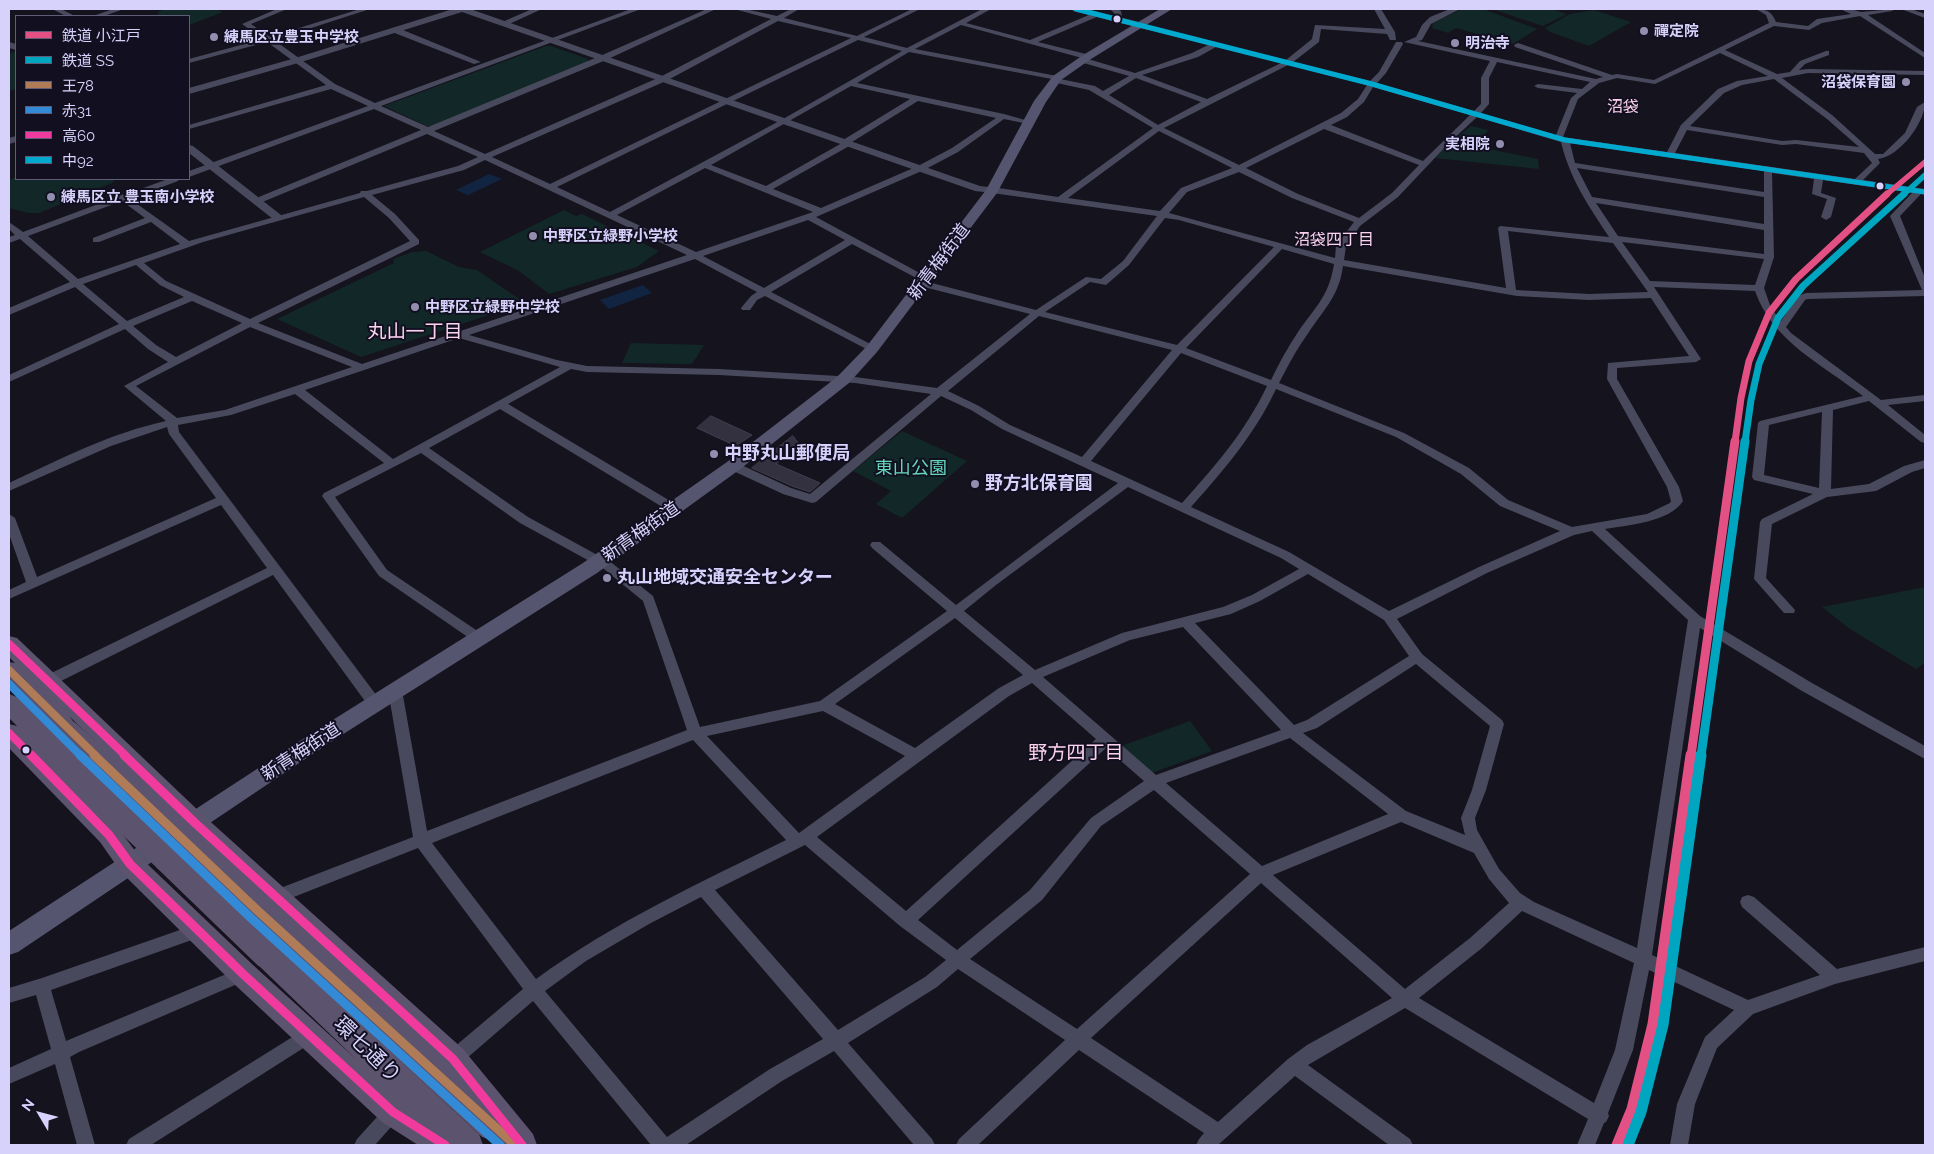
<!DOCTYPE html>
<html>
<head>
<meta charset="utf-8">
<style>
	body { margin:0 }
	#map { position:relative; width:1934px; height:1154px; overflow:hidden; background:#15131d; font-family:Raleway,"Noto Sans JP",sans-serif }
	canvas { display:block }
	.frame { position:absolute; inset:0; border:10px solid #d6d2fc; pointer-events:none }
	.legend { position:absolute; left:15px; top:15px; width:175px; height:165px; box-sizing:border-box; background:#120f21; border:1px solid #605d79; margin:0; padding:6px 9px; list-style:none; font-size:15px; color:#d6d2fc }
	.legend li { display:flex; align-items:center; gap:10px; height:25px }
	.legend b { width:25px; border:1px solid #605d79 }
	.north { position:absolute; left:15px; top:1089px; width:50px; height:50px; -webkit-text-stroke:4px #120f21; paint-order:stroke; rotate:307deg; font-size:14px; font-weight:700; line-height:20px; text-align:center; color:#d6d2fc }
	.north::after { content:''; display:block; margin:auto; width:18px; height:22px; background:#d6d2fc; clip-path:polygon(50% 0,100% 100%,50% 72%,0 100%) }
</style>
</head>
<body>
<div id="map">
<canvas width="1934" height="1154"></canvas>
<div class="frame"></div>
<ul class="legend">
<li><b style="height:6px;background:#e35184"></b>鉄道 小江戸</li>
<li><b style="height:6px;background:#00a6bf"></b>鉄道 SS</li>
<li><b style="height:6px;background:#b07c57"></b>王78</li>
<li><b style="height:6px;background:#338bd7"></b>赤31</li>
<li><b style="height:6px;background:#f13a9d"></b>高60</li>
<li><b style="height:6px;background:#00a9ce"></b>中92</li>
</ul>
<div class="north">N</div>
</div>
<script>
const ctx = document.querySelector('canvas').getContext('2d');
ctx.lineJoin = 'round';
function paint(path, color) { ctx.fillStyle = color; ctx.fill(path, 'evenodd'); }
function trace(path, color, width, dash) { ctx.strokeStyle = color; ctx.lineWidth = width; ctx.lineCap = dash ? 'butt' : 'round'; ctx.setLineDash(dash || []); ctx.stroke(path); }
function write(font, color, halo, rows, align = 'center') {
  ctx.font = font + ' Raleway,"Noto Sans JP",sans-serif'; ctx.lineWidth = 4; ctx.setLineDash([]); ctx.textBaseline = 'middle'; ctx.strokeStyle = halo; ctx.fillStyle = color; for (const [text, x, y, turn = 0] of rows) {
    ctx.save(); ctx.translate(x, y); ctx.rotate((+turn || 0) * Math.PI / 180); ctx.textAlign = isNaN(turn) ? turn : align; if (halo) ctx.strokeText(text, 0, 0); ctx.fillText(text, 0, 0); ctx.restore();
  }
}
paint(new Path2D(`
	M166,9H214L223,12L189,25V16L156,15L160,14L157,12Z
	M1462,9H1483L1537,29L1513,44L1456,28L1448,33L1432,28L1433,23Z
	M1492,9H1551L1567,14L1543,26Z
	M1594,10L1631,22L1589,46L1550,32L1545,28L1570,14Z
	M546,46H551L588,59L587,62L432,126H427L384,106Z
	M16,51V89L9,91V54Z
	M1471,126L1488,130L1478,147L1538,159L1539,169L1435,158L1445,147Z
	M16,177V179H115L112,183L39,213H29L9,208V180Z
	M564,210L576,216L582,214L659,251L637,267L549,294L519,271L480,252Z
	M426,251L459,267L477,270L525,303L361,357L277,319L394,263L393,259L412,252Z
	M631,343L704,345L692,364L622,363Z
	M902,431L967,461L902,518L876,504L891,491L853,471Z
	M1925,587V663L1916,669L1850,629L1822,607Z
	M1190,721L1212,751L1149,774L1119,747Z`), '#122828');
paint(new Path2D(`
	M489,174L502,179L468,195L456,190Z
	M643,285L652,293L609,309L600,300Z`), '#112543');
const building = new Path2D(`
	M711,416L752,435L736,446L697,428Z
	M793,436L799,444L776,464L820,483L810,492L792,486L752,468Z`);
paint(building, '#33313f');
trace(building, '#413e50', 1);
paint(new Path2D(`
	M52,9H61L75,16H66Z
	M113,9H124L104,16H93Z
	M277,9H287L251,24L270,37L360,9H370L274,40L335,84L375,103L631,9H641L381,106L428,127L600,56L707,9H716L606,60L434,131L485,154L660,77L771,19L734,9H745L777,16L791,9H799L784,18L857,36L912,9H920L864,37L907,48L982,9H991L966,23L1030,40L1096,12H1099V16L1038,42L1090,55L1091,57L1088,59L1135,73L1192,53L1208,45L1137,27V23L1286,60L1312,39L1315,25L1385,29L1374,9H1381L1395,32L1396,40H1390L1387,34L1321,29L1319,42L1293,62L1370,81L1379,72L1396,42H1402L1403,44L1386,73L1377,83L1474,111L1481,104V78L1490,61L1404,42L1416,37L1422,25L1430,17L1450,9H1460L1431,24L1422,40L1418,41L1596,79L1603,77L1515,47L1514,45L1518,43L1612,75L1617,74L1654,80L1769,23L1766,15L1756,9C1767,9 1772,12 1776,22L1808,26L1817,19L1851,14L1840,9H1850L1861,12L1895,9L1892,11L1868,15L1925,53V58L1860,16L1822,23L1809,30L1774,26L1725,50L1777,74L1790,72L1800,61L1826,51H1829V55L1805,64L1799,70L1808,69L1925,71V75L1808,73L1782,78L1832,115L1875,154H1883L1905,133L1917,107L1925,102C1925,123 1899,157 1878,159L1880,163L1863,180L1925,189V195L1921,194L1900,216L1925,278V296L1807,299L1805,300L1786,327L1791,333L1881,400L1925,395V401L1888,405L1925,435V443L1921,442L1869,401L1833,410L1831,489L1869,484L1904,466L1925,460V468L1912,472L1876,491L1827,497L1772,524L1766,578L1795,610L1794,613H1784L1754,579L1760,522L1762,519L1813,494L1754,480L1752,477L1758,423L1760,421L1863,396C1823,365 1772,341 1755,291L1654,287L1701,359L1696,362L1617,368V379L1679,487L1683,501C1670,522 1628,525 1605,529L1700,616L1812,683L1925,746V759L1802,691L1700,628L1652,955L1748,1000L1820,975L1742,907L1740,902L1742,897L1748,895L1754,897L1837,969L1925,947V961L1835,984L1753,1014L1717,1048L1695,1104L1688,1145H1670L1677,1104L1705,1037L1734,1010L1649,970L1633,1050L1608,1113L1609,1116L1606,1122L1604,1123L1595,1145H1577L1588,1119L1405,1008L1308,1065L1410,1139L1413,1145H1389L1295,1076L1218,1145H1196L1199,1139L1204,1133L1079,1050L978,1145H956L959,1139L1065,1040L958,969L937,987L848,1043L932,1139L935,1145H914L834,1051L782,1081L686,1145H651L533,1001L459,1065L453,1067L447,1065L444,1059L447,1053L523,989L418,848L276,904L270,902L268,897L270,892L413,837L388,690L390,686L395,685L400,686L402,690L427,831L687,730L643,601L604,569L520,523L421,453L335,497L387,570L485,636L487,639L485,642H475L379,576L322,496L324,493L384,463L295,394L231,415L178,425L179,432L380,700L382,704L380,708L375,709L370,708L273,575L53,685H43L41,681L43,677L267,568L221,505L9,599V590L26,582L9,534V514L15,518L37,577L216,498L169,434L167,427L111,446L9,491V483C60,459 111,433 166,421L124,386L168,362L148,349L125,329L9,382V375L119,324L75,287L9,315V308L70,282L20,239L9,243V237L15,235L9,229V222L23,232L117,197L115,195L116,193L124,195L168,179H179L178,181L130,199L189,241L360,193L361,191H367L458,166L478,157L427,134L260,203H254V199L421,130L374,109L189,177V171L368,106L331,89L189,129V125L326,85L267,42L189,63V59L263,39L242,24ZM778,21L851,38L550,184L492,157L666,81ZM961,25L1082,58L1079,60L1080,62L1129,76L1103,91L1095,86L1060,79L1057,76L915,49ZM858,40L902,51L783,119L610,212L557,187ZM1216,47L1281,63L1207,99L1142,75L1198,57ZM909,52L1052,79V82L1089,90L1153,128L1058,197L992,187L988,190L992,193L1157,216L1123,261L1101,279L1086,277L1036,310L928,282L931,280L929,278L816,217L924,170L958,152L1004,119L1028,124L1032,122L1004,114L857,83ZM1720,53L1768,76L1737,81L1718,89L1681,125L1667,152L1563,137L1578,99L1599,83L1617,78L1655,84ZM1497,62L1590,82L1582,89L1538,84L1534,86L1538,88L1577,93L1571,98L1556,135L1481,113L1489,104V78ZM1288,65L1367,85L1358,99L1341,113L1239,165L1164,128ZM1136,78L1201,102L1158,125L1109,95ZM1774,79L1827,119L1859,147L1796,140L1782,141L1690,126L1724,93L1742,85ZM851,86L910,99L843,140L842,143L766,186L711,165ZM1373,87L1470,115L1423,161L1331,125L1347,117L1364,102ZM918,101L996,118L952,148L918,166L821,208L773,189L851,145L852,142ZM1477,117L1561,142C1570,179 1588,205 1609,237L1500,226L1498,228L1506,288L1344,260L1346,246L1360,226L1398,197L1448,144ZM1324,129L1419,165L1392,193L1359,218L1298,194L1246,168ZM1687,130L1782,145L1796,144L1864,153L1872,163L1855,179L1675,153ZM1159,131L1232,168L1181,188L1160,211L1068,198ZM1570,143L1764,171V192L1575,163ZM485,160L687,255L362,364L258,323L419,244V240L395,214L372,195L464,170ZM705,168L813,212L696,252L617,215ZM1577,168L1764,197V224L1592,197ZM1239,172L1292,198L1354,222L1336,246L1335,258L1169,213L1187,192ZM1772,173L1814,179L1812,194L1827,199L1821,217L1826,220L1831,217L1836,198L1821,193L1823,180L1912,193L1890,216L1922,290L1806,293L1798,296L1781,321L1771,308L1764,288L1774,257ZM364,197L389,218L410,241L250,319L166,281L144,263L203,242ZM122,201L145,218L93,238V242H99L151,222L180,244L78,279L28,236ZM1596,203L1764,230V254L1618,236ZM1165,218L1179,220L1274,247L1177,345L1045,312L1090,282L1106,285L1129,265ZM808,220L845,240L764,288L703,256ZM1508,231L1613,243L1648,292L1589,294L1516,290ZM1622,242L1764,259L1755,285L1650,281ZM852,244L922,281L918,284L920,286L1030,314L937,388L855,377L719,369L587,366L557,360L469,335L695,259L757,292L751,296L741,308L742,310H750L757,300L765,296L872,352L876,351L877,349L876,347L771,292ZM1282,249L1334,264C1329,296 1316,306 1298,332C1288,347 1279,363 1271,380L1186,348ZM136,265L160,285L184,297L127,321L83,284ZM1343,266L1517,296L1589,300L1651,298L1689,356L1608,363L1607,379L1667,487L1671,501L1670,503L1647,514L1572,527L1508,500L1469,468L1404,433L1279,383C1288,366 1296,350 1307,335C1323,310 1339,297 1343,266ZM192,301L242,323L176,357L156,345L133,326ZM1039,316L1172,350L1082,457L1010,425L979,406L948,391ZM250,327L352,367L225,410L177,418L136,386ZM459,338L560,367L393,459L305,390ZM1181,353L1267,386C1245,432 1216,465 1182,503L1091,461ZM571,369L587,372L719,375L855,383L931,394L810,494L791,488L737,463H729L727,466L729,469L783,494L812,503L816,502L941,396L971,410L1002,429L1118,483L956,605L880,542H872L870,545L872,548L947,611L820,701L700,727L653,596L612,563L528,517L429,448L500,409L669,511H677L679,508L677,505L508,404ZM1276,389L1396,437L1461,474L1500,506L1560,531L1479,567L1389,611L1289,552L1191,507C1224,470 1255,434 1276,389ZM1822,412L1819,488L1764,475L1769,425ZM1128,487L1281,558L1299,569L1252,595L1223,607L1122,633L1035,670L964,611L996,585ZM1592,531L1688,620L1637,948L1534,902L1520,893L1499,869L1477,830L1475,818L1486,790L1504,724L1502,720L1422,654L1397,619L1487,573L1574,535ZM1308,574L1384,620L1409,656L1307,720L1294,725L1195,623L1231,614L1260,601ZM955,618L1023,675L999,688L915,748L835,704ZM1183,627L1281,730L1156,775L1043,677L1130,640ZM1416,664L1490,726L1472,790L1461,818L1465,835L1406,811L1303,733L1317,728ZM1032,683L1096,739L906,911L817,837L1009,696ZM823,711L905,756L799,833L707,736ZM1290,738L1388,814L1262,866L1166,783ZM693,740L786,840C700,883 614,922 536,979L432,843ZM1106,748L1144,781L1091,818L1030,890L957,950L918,920ZM1154,790L1250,874L1077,1029L970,959L1042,900L1101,826ZM1401,822L1474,853L1489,879L1509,903L1470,938L1405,989L1273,875ZM805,845L900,926L946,960L925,977L838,1030L715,890ZM1261,883L1392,998L1307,1045L1288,1059L1218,1122L1091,1038ZM701,897L823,1039L770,1069L667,1137L545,991L586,961L649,924ZM1522,911L1634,963L1615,1050L1594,1103L1419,998L1482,948Z
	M532,9H542L507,25L500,23Z
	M1110,9H1117L1121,11L1123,22H1117L1115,14Z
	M1901,9H1911L1925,14V18Z
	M392,28H398L481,62L474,64L392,32Z
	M197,924L203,926L205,931L203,936L51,990L66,1041L243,967L249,969L251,974L249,979L79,1052L70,1057L95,1145H77L55,1064L9,1084V1068L51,1049L36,995L9,1003V988L42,978Z
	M310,1026L316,1028L318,1034L316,1040L151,1145H126L129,1139Z
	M393,1103L399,1106L402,1112L399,1118L375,1145H354L357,1139L387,1106Z`), '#49495d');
paint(new Path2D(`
	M453,9H470L980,186L996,188L998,190L992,193L975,191L462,12L298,63L189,94V88L292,59Z
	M1072,9H1086L1143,23L1145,25L1140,28L1073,11Z
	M9,42L16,44V50L9,48Z
	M16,136V142L9,144V138Z
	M189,145L193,146L281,215L283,217L281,219H273L189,153Z`), '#49495d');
paint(new Path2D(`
	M1160,9H1172L1091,59L1061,80L1046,102L997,193L877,352L849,383L739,470L597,573L326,745L18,952L9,955V931L312,733L583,563L727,462L837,377L867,346L986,190L1034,101L1053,76L1083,55Z`), '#56556f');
paint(new Path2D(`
	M9,636L17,638L203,815L463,1049L533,1134L537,1145H503L498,1139L493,1141L482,1137L335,1000L479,1134L483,1145H418L382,1122L233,983L121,872L100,842L9,748V724L17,726L9,718V694L17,697L56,736L60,743L56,750L48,752L41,750L118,828L139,856L253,965L356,1059L256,963L252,954L256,945L266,942L275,945L270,936L274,927L284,924L289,926L185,829L69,716L81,731L77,738L69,740L61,738L9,684V662L15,663L9,657Z`), '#5c536e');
trace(new Path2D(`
	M69,731L96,756
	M48,743L62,756`), '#5c536e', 21);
trace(new Path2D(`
	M60,755L266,954
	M94,755L284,936`), '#5c536e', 28);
trace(new Path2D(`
	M9,670L96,756`), '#b07c57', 8);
trace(new Path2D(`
	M94,755L258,911L515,1145`), '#b07c57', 9);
trace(new Path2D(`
	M9,684L81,756`), '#338bd7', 8);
trace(new Path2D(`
	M80,755L251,918L500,1145`), '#338bd7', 9);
trace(new Path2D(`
	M9,644L126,756
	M9,733L32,756`), '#f13a9d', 8);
trace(new Path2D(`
	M31,755L109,835L130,864L243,974L393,1112L445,1145
	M124,755L194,822L453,1059L522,1145`), '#f13a9d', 9);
trace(new Path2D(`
	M1076,9L1372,84L1565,140L1925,192`), '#00a9ce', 5);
trace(new Path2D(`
	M1886,195L1925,162`), '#e35184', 5.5);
trace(new Path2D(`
	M1735,442L1741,398L1749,361L1769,313L1796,279L1887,194`), '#e35184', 7);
trace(new Path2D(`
	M1691,756L1735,441`), '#e35184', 9);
trace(new Path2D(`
	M1617,1145L1632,1109L1653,1024L1691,755`), '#e35184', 11);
trace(new Path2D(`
	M1903,195L1925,175`), '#00a6bf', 5.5);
trace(new Path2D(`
	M1745,442L1751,400L1759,364L1778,318L1803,286L1904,194`), '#00a6bf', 7);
trace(new Path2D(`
	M1701,756L1745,441`), '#00a6bf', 9);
trace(new Path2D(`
	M1628,1145L1641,1112L1663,1025L1701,755`), '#00a6bf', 11);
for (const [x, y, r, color] of [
	[1117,19,4.5,"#d6d2fc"],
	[1644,31,5,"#928fae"],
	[214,37,5,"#928fae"],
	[1455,43,5,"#928fae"],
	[1906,82,5,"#928fae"],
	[1500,144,5,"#928fae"],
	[1880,186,4.5,"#d6d2fc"],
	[51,197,5,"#928fae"],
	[533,236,5,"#928fae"],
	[415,307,5,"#928fae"],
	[714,454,5,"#928fae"],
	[975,484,5,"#928fae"],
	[607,578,5,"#928fae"],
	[26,750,4.5,"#d6d2fc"]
]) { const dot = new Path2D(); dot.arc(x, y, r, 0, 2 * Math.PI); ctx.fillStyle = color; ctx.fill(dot); trace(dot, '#120f21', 2); }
write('bold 15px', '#d6d2fc', '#120f21', [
	["禪定院",1654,31],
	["練馬区立豊玉中学校",224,37],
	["明治寺",1465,43],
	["沼袋保育園",1896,82,"right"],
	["実相院",1490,144,"right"],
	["練馬区立 豊玉南小学校",61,197],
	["中野区立緑野小学校",543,236],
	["中野区立緑野中学校",425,307]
], 'left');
write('16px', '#fcd3ed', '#120f21', [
	["沼袋",1623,107]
]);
write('16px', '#fcd3ed', '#120f21', [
	["沼袋四丁目",1334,240]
]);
write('18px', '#d6d2fc', '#120f21', [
	["新青梅街道",939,262,-53],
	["新青梅街道",641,532,-35],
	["新青梅街道",301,752,-33]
]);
write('bold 18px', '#d6d2fc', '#120f21', [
	["中野丸山郵便局",724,454],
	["野方北保育園",985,484],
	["丸山地域交通安全センター",617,578]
], 'left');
write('18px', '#62d7ba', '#120f21', [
	["東山公園",911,469]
]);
write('19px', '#fcd3ed', '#120f21', [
	["丸山一丁目",415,332],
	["野方四丁目",1076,753]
]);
write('21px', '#d6d2fc', '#120f21', [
	["環七通り",367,1050,44]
]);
</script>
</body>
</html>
